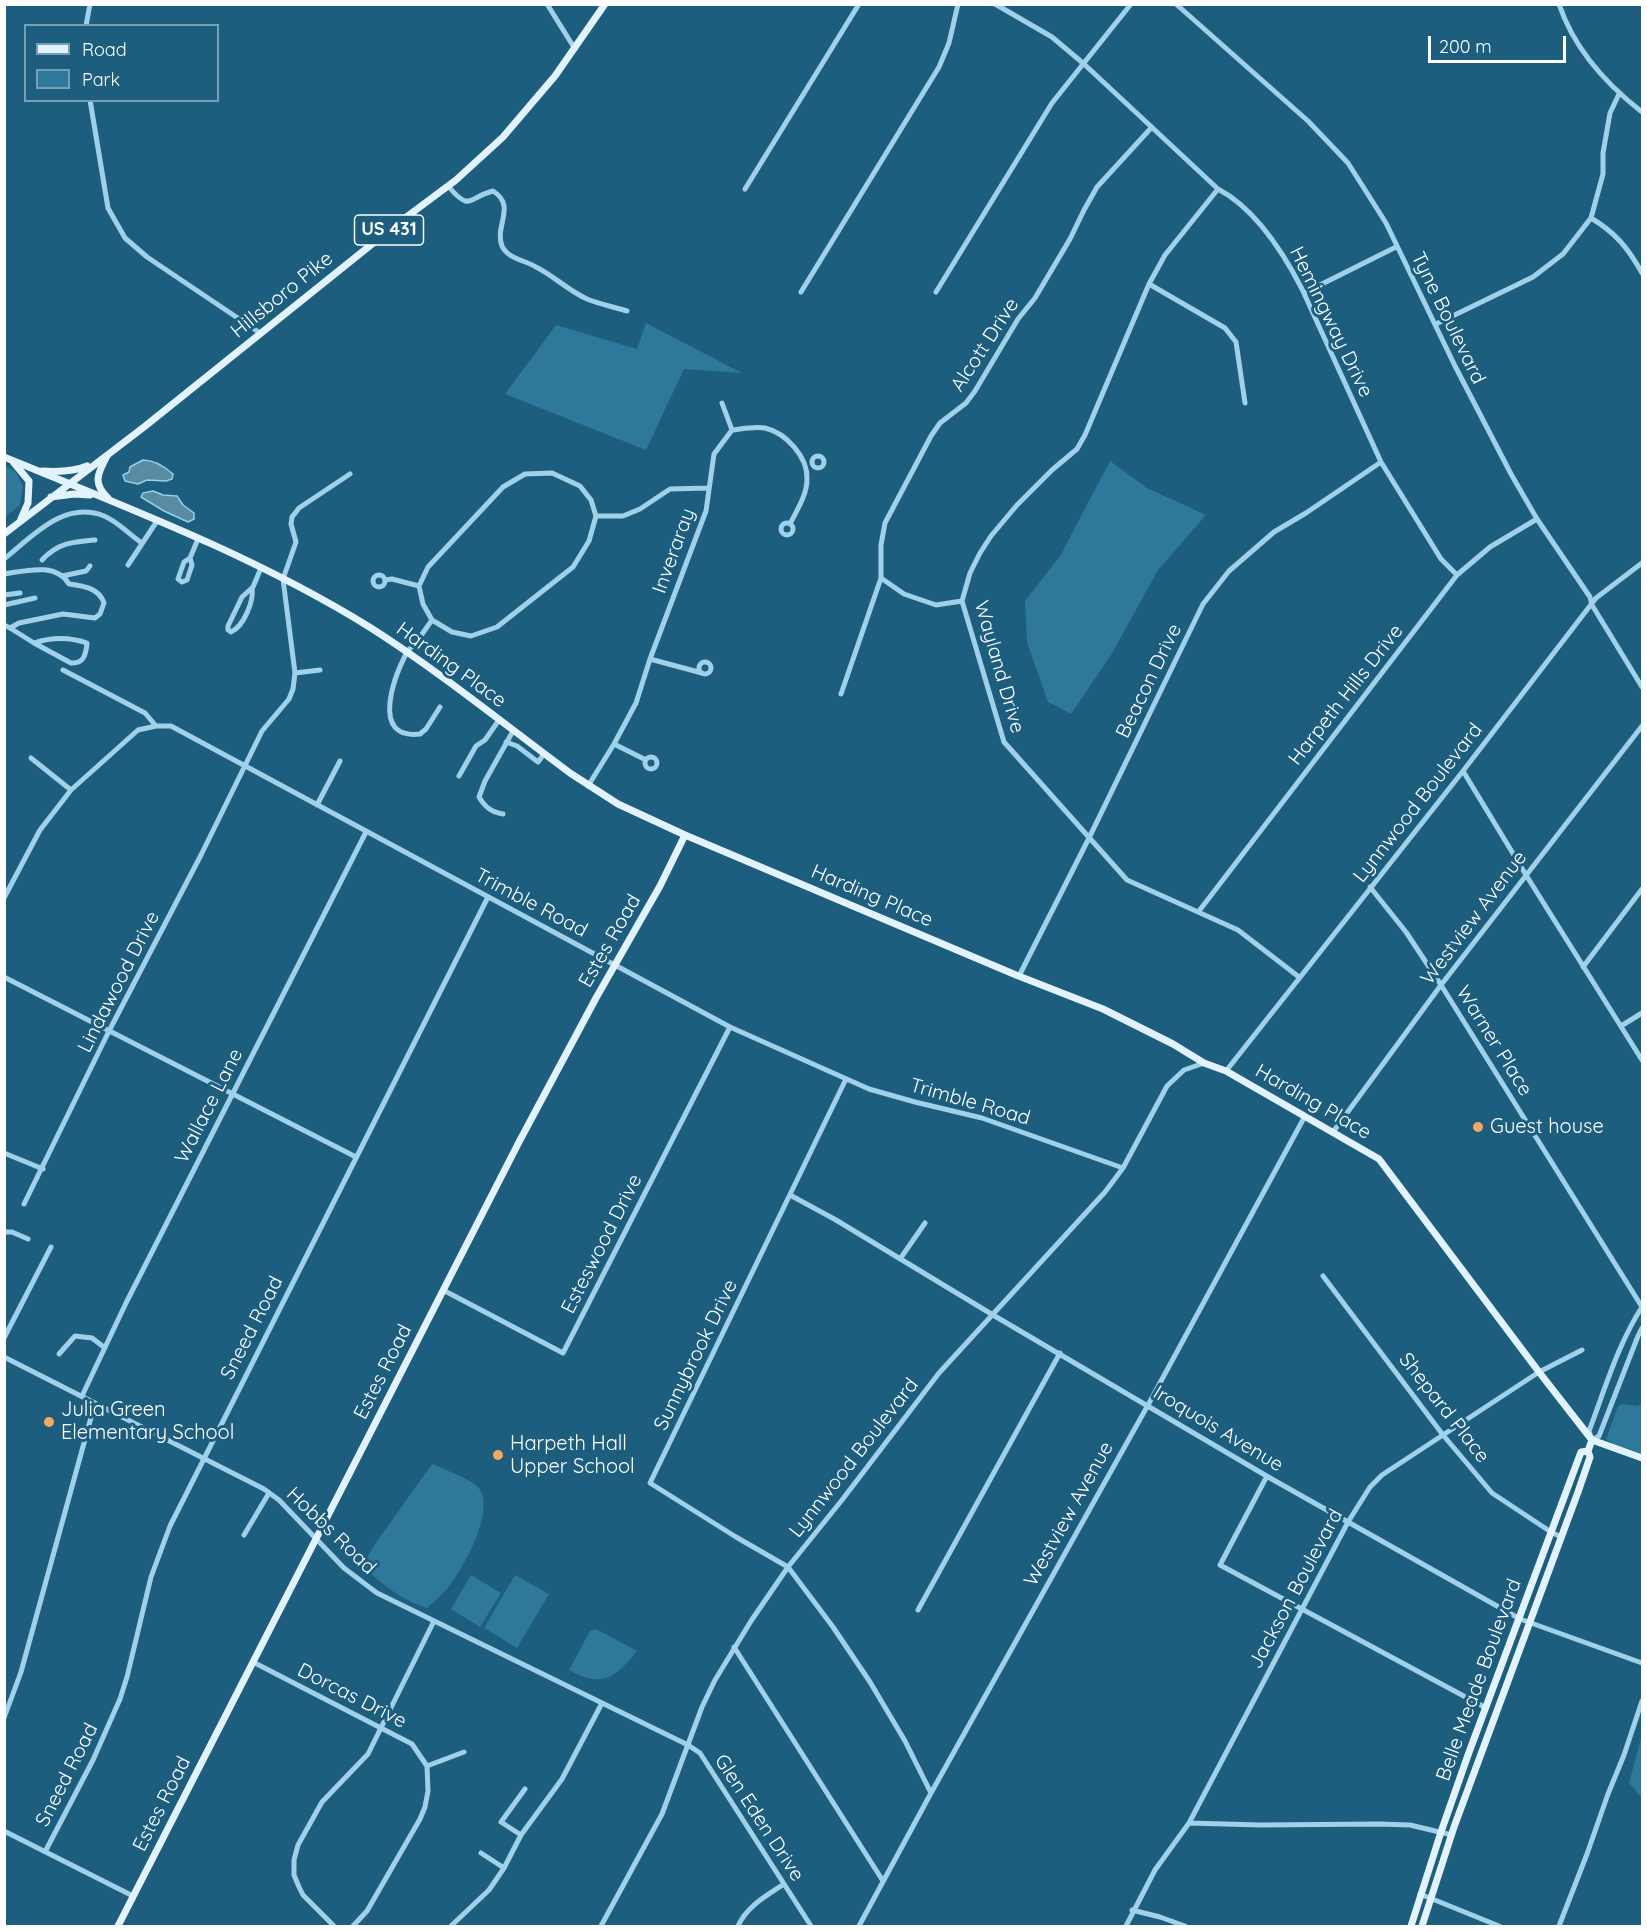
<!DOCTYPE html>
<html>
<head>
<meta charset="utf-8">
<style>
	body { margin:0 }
	#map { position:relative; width:1647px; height:1931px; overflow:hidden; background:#1d5e7e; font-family:Quicksand,sans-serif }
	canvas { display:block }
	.frame { position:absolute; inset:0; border:6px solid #fff; pointer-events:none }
	.legend { position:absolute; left:24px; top:24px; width:195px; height:78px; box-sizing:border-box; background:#1d5e7e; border:2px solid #779eb2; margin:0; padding:8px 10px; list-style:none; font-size:18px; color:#fff }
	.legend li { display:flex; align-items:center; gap:12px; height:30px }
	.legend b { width:30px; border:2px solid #779eb2 }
	.scale { position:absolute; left:1428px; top:36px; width:138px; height:27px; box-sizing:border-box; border:3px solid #fff; border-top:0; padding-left:8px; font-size:18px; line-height:21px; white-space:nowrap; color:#fff; -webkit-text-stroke:4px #1d5e7e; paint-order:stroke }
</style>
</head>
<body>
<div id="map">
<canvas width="1647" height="1931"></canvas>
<div class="frame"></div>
<ul class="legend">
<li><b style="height:8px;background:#e3f3fe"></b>Road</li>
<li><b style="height:16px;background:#2d789b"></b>Park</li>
</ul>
<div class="scale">200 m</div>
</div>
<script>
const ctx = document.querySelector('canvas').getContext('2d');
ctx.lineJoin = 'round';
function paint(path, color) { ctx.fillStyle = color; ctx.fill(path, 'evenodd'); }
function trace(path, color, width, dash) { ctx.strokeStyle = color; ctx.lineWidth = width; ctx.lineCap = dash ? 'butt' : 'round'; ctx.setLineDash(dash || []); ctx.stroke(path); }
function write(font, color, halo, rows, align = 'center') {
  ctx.font = font + ' Quicksand,sans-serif'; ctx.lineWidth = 6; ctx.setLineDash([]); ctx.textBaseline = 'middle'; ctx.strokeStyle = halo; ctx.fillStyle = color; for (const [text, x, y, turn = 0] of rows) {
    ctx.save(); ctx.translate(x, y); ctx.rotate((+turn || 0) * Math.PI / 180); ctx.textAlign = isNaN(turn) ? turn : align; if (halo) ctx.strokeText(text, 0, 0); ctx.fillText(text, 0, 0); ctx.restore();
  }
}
paint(new Path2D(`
	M646,323L742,373L684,369L646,450L505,394L556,325L637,349Z
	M1110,461L1147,488L1206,515L1158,570L1111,655L1071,714L1048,702L1027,642L1025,601L1060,556Z
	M5,466L16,472L23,486L20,505L5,517Z
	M1623,1404L1636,1406L1642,1404V1454L1613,1444L1606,1439L1618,1406Z
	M432,1464C442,1468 472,1480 478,1487C497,1510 463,1569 447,1589C441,1596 433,1602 427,1608C401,1600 382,1584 362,1566L375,1544Z
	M471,1575L501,1593L480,1627L451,1609Z
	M515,1575L549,1594L517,1648L484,1628Z
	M596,1629L637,1651C616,1677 602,1689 569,1670L590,1631Z
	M1642,1735V1798L1629,1783Z`), '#2d789b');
const water = new Path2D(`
	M143,460C154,460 165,467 173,474L172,479L166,481L147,480L138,484L125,481L123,475L129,472L130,467Z
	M153,491L163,495L177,496L183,505L194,513V519L188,522L164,511L141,497L143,493Z`);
paint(water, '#5b8ba3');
trace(water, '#93d0ea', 1.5);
trace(new Path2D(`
	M547,4L575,49
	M995,4L1052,37L1084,64L1218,189C1256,209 1283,252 1302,289L1381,462L1441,559L1457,575
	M1176,4L1308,121L1348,163L1386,223L1455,366L1511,474L1537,519L1590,597L1592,605L1642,687
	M1559,4C1574,49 1606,84 1642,112
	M86,26L90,4
	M90,100L108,208L125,238L147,257L260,333
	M448,186C471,213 468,197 493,191C517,206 494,226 502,246C508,259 525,260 536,267C554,276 569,291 587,299C599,304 614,307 627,311
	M745,189L859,4
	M1218,189L1165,255L1149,284L1085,435L1077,449L1052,470L1017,505L991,536L980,553L970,573L962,601L1004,742L1127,880L1238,930L1299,977
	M1591,218C1616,233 1628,248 1642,273
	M1149,284L1225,328L1236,342L1245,403
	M801,292L939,67L949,43L958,4
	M936,292L1052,103L1131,4
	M1304,293L1396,247
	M1436,324L1533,277L1563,254L1591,218L1603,174V153L1610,113L1619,94
	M722,403L732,430
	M812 462a6 6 0 1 1 12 0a6 6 0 1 1-12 0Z
	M552,473L580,486L591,500L596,516L589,541L573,567L497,627L471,636L452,632L432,620L423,604L419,586L428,567L503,487L525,474Z
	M596,516H623L640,509L670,489L709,488
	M781 529a6 6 0 1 1 12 0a6 6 0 1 1-12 0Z
	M190,558L192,565L187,580L182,582L178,579L184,562L190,558L198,539
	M4,559C33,536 64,500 104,516C117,521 130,535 142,543
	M42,560C58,543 72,542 95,540
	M128,565L157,521
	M4,574C25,571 56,562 69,584C84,586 99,588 104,603L100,614L95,618L63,614L19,623L10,628L4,625
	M373 581a6 6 0 1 1 12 0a6 6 0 1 1-12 0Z
	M62,576L86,571L90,566
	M881,578L904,594L936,605L962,601
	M385,580L392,579L419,586
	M252,588C254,601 244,626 231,632L228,630V626L242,597L253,587L261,568
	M4,595L20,593
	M4,605L35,598
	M10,628L34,643C52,637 69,637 87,643C86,654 84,664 71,663L34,643
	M406,652L415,644L432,620
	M407,652C395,675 369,740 420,734L426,729L440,707
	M650,659L702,673
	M699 668a6 6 0 1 1 12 0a6 6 0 1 1-12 0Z
	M63,670L145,713L156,726
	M295,673L320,670
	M841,694L881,578V545L885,523L931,436L940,423L966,403L975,391L1018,319L1035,298L1070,239L1084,210L1097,187L1152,127
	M506,742L517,746L538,762L544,754
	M614,744L646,760
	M645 763a6 6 0 1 1 12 0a6 6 0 1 1-12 0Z
	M31,758L71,790
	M1463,771L1526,875L1642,1060
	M459,776L476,746L485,740L499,720
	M588,786L614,744L636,703L650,659L706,511L714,454L732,430C742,429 755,426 765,428C786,433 808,457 807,479C807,495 797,510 790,524
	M317,805L340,761
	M503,814C491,812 485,807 479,797L485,781L513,731
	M1370,887L1406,932L1441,985L1642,1307
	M4,898L40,830L71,790L138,730L156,726H171L730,1027L869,1089L915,1102L982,1118L1123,1168
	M1199,911L1457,575L1490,547L1537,519
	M1583,967L1642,889
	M1019,976L1089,838L1203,604L1229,571L1274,532L1306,513L1381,462
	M4,977L356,1157
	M1621,1026L1642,1013
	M1226,1071L1463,771L1596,598L1642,563
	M846,1079L650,1483L736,1537L788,1567L833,1627L870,1682L905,1741L931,1793
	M1333,1132L1441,985L1642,726
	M4,1153L43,1169
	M790,1195L836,1220L993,1315L1270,1478L1520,1619L1642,1663
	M24,1204L109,1031L201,855L262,731L289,699L293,689L295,673L283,579L296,542L291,524L292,517L299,508L350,474
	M4,1232H12L28,1239
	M900,1259L925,1223
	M1323,1276L1443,1435L1492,1493L1551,1532L1561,1537
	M443,1290L563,1353L730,1027
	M1642,1307C1618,1344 1605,1389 1589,1431L1592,1440L1599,1436L1638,1336L1642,1328
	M4,1338L51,1247
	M59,1354L75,1336L92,1338L105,1348
	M4,1357L264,1489L279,1500L344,1568L377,1593L688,1745L700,1753L811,1926
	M82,1396L126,1303L366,832
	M1267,1476L1220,1565L1486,1708
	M244,1535L269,1493
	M918,1610L1060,1353
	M734,1647L883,1881
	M253,1662L412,1744L427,1766L428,1791L425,1807L420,1819L367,1911L353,1926
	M4,1718L21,1672L95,1403
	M427,1766L464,1752
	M1189,1823L1260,1825L1379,1824L1410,1825L1452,1835
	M4,1831L133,1896
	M521,1835L501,1822L525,1789
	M46,1850L93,1760L120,1699L127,1677L151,1577L170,1526L488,897
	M481,1853L504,1868
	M1420,1894L1499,1926
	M1132,1910L1160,1917L1185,1926
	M334,1926L303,1895L299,1887L294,1875V1860L298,1845L322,1802L368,1754L434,1621
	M451,1926L489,1890L504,1868L521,1835L562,1779L602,1703
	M601,1926L662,1814L702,1707L715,1680L751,1621L788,1567L842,1500L939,1373L1105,1192L1123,1168L1167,1086L1184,1070L1204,1063
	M738,1926C747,1906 766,1896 784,1884
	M859,1926L931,1793L1148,1405L1305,1116
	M1126,1926L1155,1870L1189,1823L1348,1522L1370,1487L1382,1475L1539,1372L1582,1350
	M1559,1926L1587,1854L1608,1794L1624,1755L1642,1701`), '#a0d1e8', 5);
trace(new Path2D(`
	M107,456C98,473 92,483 108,498
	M4,457C129,508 257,557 371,628C440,672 504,724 570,773L618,804L685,835L1016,975L1103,1009L1173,1044L1204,1063L1226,1071L1379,1159L1539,1372L1592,1440L1642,1458
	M14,463L29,481L28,503L21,519
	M42,471C58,472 73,472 87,466
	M51,497L74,494L90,495
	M4,534L144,427L397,224L456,180L503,137L555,76L605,4
	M118,1926L519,1142L596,998L660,886L685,835
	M1411,1926L1441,1832L1468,1755L1581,1452L1588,1451
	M1422,1926L1454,1827L1578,1492L1590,1457L1588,1451L1592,1440`), '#e3f3fe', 7);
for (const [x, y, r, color] of [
	[1478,1127,6,"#f8a85e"],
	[49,1422,6,"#f8a85e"],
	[498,1455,6,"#f8a85e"]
]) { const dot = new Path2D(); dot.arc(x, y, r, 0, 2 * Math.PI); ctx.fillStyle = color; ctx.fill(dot); trace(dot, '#1d5e7e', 2); }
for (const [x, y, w] of [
	[389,230,69]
]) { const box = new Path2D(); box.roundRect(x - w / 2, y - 15, w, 30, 4.5); ctx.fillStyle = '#1d5e7e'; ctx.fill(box); trace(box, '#fff', 1.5); }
write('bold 18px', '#fff', null, [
	["US 431",389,230]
]);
write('20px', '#fff', '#1d5e7e', [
	["Hillsboro Pike",282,295,-39],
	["Tyne Boulevard",1448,318,64],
	["Hemingway Drive",1331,322,64],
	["Alcott Drive",985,345,-57],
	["Inveraray",674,551,-70],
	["Harding Place",451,665,36],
	["Wayland Drive",999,667,74],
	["Beacon Drive",1149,681,-64],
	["Harpeth Hills Drive",1346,695,-52],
	["Lynnwood Boulevard",1418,803,-52],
	["Harding Place",872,896,23],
	["Trimble Road",531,903,28],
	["Westview Avenue",1474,918,-53],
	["Estes Road",610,941,-60],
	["Lindawood Drive",119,982,-63],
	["Warner Place",1494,1041,58],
	["Trimble Road",970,1102,16],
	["Harding Place",1313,1102,30],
	["Wallace Lane",209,1106,-63],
	["Esteswood Drive",602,1244,-63],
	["Sneed Road",252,1328,-63],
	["Sunnybrook Drive",696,1355,-64],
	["Estes Road",383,1372,-63],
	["Shepard Place",1444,1408,52],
	["Iroquois Avenue",1218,1429,31],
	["Lynnwood Boulevard",854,1458,-52],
	["Westview Avenue",1069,1514,-61],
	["Hobbs Road",331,1531,44],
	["Jackson Boulevard",1296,1589,-62],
	["Belle Meade Boulevard",1479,1680,-70],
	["Dorcas Drive",352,1696,27],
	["Sneed Road",67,1775,-63],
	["Estes Road",162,1804,-63],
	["Glen Eden Drive",759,1818,57]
]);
write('20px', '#fff', '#1d5e7e', [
	["Guest house",1490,1127],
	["Julia Green",61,1410],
	["Elementary School",61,1433],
	["Harpeth Hall",510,1444],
	["Upper School",510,1467]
], 'left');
</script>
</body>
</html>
